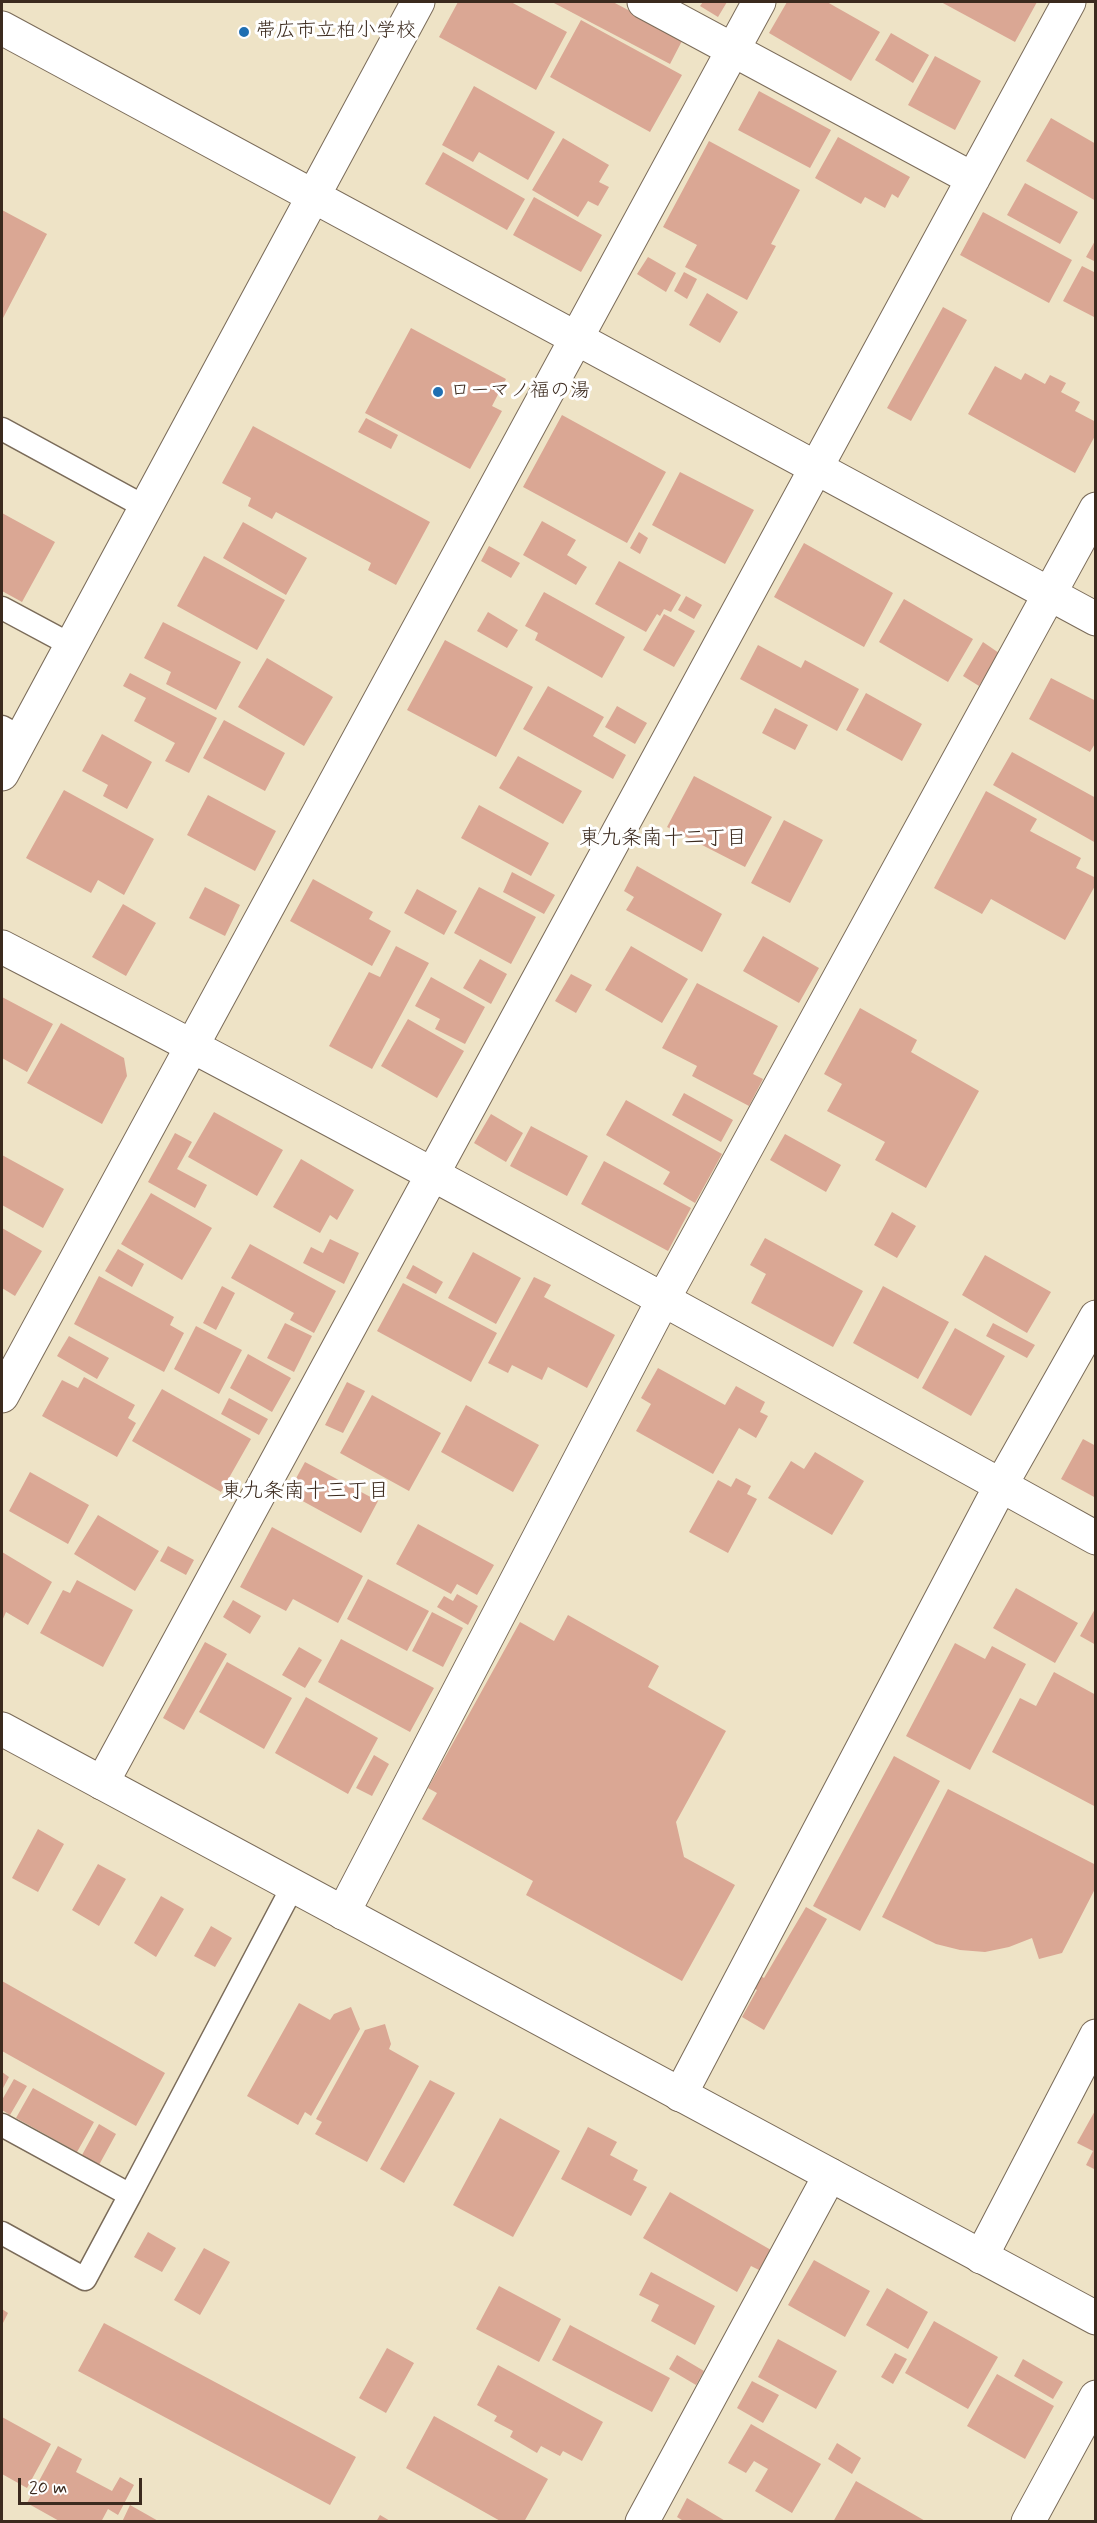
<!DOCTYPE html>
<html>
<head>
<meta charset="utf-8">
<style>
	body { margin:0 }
	#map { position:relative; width:1097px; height:2523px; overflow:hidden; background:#eee3c6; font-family:Mynerve,sans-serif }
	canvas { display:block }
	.frame { position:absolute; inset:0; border:3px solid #3b2a1e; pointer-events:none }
	.scale { position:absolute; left:18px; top:2478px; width:124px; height:27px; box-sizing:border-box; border:3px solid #3b2a1e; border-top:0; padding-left:8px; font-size:18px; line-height:21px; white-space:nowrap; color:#3b2a1e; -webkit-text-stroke:4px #fff; paint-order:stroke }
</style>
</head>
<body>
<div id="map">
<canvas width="1097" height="2523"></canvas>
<div class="frame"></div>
<div class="scale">20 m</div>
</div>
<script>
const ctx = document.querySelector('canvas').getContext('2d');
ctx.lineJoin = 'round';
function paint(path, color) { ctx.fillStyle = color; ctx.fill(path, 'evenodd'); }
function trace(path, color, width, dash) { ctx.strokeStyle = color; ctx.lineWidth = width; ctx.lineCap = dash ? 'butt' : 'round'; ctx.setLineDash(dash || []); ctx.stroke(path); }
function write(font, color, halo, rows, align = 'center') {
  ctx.font = font + ' Mynerve,"Klee One",sans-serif'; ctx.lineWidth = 6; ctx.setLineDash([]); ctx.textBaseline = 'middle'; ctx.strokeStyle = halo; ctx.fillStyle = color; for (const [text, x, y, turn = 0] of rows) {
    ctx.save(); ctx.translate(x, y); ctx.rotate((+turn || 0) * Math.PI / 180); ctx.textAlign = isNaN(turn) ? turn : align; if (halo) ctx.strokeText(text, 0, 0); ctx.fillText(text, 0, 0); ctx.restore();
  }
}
paint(new Path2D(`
	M458,2H511L567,32L536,90L439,37Z
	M552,2H613L683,39L670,64Z
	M703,2H727L718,17L700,6Z
	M787,2H827L880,32L851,81L769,33Z
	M941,2H1037L1015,42Z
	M581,20L682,75L650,132L550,77Z
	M891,33L929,55L913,83L875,60Z
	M935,56L981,81L955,130L908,105Z
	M474,86L555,132L528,180L479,152L473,162L442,145Z
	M759,91L831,130L810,168L738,130Z
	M1051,118L1096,144V201L1026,161Z
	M838,137L910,177L898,198L892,194L885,208L865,197L861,204L815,178Z
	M563,138L609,165L599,182L609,187L598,206L588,201L578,217L532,190Z
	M709,141L800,190L771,244L776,246L747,300L685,267L697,245L663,227Z
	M443,152L525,199L507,230L425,184Z
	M1025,183L1078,212L1060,244L1007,215Z
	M534,197L602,235L581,272L513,235Z
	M2,210L47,234L2,320Z
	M983,212L1072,260L1049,303L960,255Z
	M1096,239V262L1086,257Z
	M648,257L676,273L666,292L637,274Z
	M1082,266L1096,273V318L1063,301Z
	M684,272L697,279L687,299L674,291Z
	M707,293L738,312L720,343L689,325Z
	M943,307L967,320L911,421L887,408Z
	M411,328L506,379L492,406L502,411L470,469L365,413Z
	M995,366L1021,380L1025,373L1045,384L1050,375L1066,383L1061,392L1080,402L1075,411L1096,422V434L1075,473L968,414Z
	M562,415L666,472L627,543L523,487Z
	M366,418L398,435L391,449L358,432Z
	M253,426L430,522L396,585L368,570L371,563L276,512L272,519L248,506L251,498L222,483Z
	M680,472L754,510L725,564L652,525Z
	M2,513L55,542L22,602L2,591Z
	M542,521L576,540L567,555L587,567L576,585L523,555Z
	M243,522L307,558L286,595L223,558Z
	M639,532L648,538L640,554L630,548Z
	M804,543L893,593L864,647L774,597Z
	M489,546L520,563L511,578L481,561Z
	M204,556L285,600L257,650L177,606Z
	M619,561L681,595L671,612L664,609L660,616L657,614L646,632L595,604Z
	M544,592L625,637L602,678L535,640L538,633L525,626Z
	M686,596L702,605L694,619L678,610Z
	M904,599L973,639L948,682L879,642Z
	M488,612L518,630L507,648L477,631Z
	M664,614L695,631L674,667L643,650Z
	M163,622L241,662L216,710L166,684L171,672L144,658Z
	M445,640L533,687L496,757L407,710Z
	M983,642L999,653L979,686L963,676Z
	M758,645L801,668L805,660L859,689L837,731L740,679Z
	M267,658L333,697L304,746L238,707Z
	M130,673L217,718L189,773L165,761L175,743L134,721L146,698L123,686Z
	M1051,678L1096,701V742L1090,752L1029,719Z
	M548,686L604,717L593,736L626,755L613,779L523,729Z
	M866,693L922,724L902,761L846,730Z
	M617,706L647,723L635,744L605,727Z
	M775,708L808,725L795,750L762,733Z
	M224,720L285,753L265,791L203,758Z
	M102,734L152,762L127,809L103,796L108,785L82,771Z
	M1012,752L1096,798V843L993,785Z
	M518,756L582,791L563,824L499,788Z
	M694,776L772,817L745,867L667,827Z
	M64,790L154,839L124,895L98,880L91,893L26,858Z
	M986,791L1037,819L1030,831L1081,858L1076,868L1096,878V884L1065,940L991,899L982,914L934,888Z
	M208,795L276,831L255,871L187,835Z
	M479,805L549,843L531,876L461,838Z
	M784,820L823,840L790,903L751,883Z
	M637,866L722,914L702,952L626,910L634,897L624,891Z
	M512,872L555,895L544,914L503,892Z
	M313,879L373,912L369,919L391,931L372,966L290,921Z
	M205,887L240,905L225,936L189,918Z
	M479,887L536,917L511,964L454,933Z
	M417,889L457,911L444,935L404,913Z
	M123,904L156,923L126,976L92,957Z
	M763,936L819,968L799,1003L743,971Z
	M396,946L429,963L372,1069L329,1046L369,972L380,977Z
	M631,946L688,979L662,1023L605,990Z
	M480,959L507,974L491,1004L463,988Z
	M571,974L592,985L576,1013L555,1001Z
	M431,977L485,1007L465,1044L435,1029L440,1019L415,1006Z
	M697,983L778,1026L753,1074L763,1079L749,1106L692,1076L697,1066L662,1048Z
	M2,997L53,1024L27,1072L2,1058Z
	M860,1008L917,1040L911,1052L979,1091L926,1188L875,1160L885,1142L827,1111L842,1084L824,1074Z
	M408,1019L464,1051L437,1098L381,1066Z
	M61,1023L124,1058L127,1076L102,1124L27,1083Z
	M684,1093L733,1120L721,1142L672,1115Z
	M626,1100L722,1154L695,1203L663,1184L670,1172L606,1135Z
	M214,1112L283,1150L257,1196L188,1157Z
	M491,1114L523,1133L506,1162L474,1143Z
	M531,1126L588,1156L567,1196L510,1166Z
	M175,1133L192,1142L177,1169L207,1185L195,1208L148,1182Z
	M785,1134L841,1165L826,1192L770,1160Z
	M2,1155L64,1189L43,1228L2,1205Z
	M301,1159L354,1190L337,1220L330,1215L320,1233L273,1207Z
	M604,1161L691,1208L668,1251L581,1204Z
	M151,1193L212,1228L182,1280L121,1244Z
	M892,1212L916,1226L897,1258L874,1245Z
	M2,1228L42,1251L15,1296L2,1288Z
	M765,1238L863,1291L833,1347L751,1303L766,1274L750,1265Z
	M330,1239L359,1253L344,1284L303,1263L311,1247L323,1253Z
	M250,1244L336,1291L314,1333L290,1320L294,1313L231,1278Z
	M118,1249L144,1264L132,1287L105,1271Z
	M473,1252L521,1278L496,1324L448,1298Z
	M985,1255L1051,1292L1027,1333L962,1295Z
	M413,1265L443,1282L436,1294L406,1278Z
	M99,1276L174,1317L170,1325L184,1333L164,1372L74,1324Z
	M534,1277L551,1285L544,1297L615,1335L587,1388L548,1367L542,1380L512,1365L508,1373L488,1363Z
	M403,1283L497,1333L471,1382L377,1331Z
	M222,1286L235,1293L216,1330L203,1323Z
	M883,1286L949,1322L918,1379L853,1343Z
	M285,1323L312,1336L294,1372L267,1358Z
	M993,1323L1035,1345L1027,1358L986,1336Z
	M196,1326L242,1350L219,1394L174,1369Z
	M955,1328L1005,1356L971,1416L922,1388Z
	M69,1336L109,1358L97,1379L57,1356Z
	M248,1354L291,1378L272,1412L230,1388Z
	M658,1368L725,1405L736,1386L765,1402L760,1412L768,1416L756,1438L739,1428L713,1474L636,1431L651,1404L641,1398Z
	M84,1377L135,1405L128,1418L136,1423L117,1457L42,1416L62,1380L78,1388Z
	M347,1382L365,1391L343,1433L325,1425Z
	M162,1389L251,1439L221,1492L132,1441Z
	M372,1395L441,1433L409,1491L340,1453Z
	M229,1398L268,1419L259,1435L221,1414Z
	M466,1405L539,1445L513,1492L441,1452Z
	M1083,1439L1096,1446V1498L1061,1479Z
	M815,1452L864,1481L832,1535L768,1498L791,1461L804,1469Z
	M305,1462L378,1501L361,1533L288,1493Z
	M30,1472L89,1505L68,1544L9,1511Z
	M736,1478L751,1486L747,1494L757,1499L728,1553L689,1532L718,1480L731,1487Z
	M98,1515L159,1551L135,1591L74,1554Z
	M418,1524L494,1565L477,1595L457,1584L451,1594L396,1564Z
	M272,1527L363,1576L338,1623L293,1599L286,1611L240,1587Z
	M168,1546L194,1560L186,1575L160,1561Z
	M2,1552L52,1582L28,1625L6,1612L2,1621Z
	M368,1579L429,1611L407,1651L347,1619Z
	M77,1580L133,1610L103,1667L40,1633L63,1590L70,1593Z
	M1016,1588L1078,1623L1055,1663L993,1628Z
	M457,1594L478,1606L468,1625L437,1607L444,1596L453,1601Z
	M233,1600L261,1616L250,1634L223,1617Z
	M1096,1607V1645L1080,1636Z
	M432,1612L463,1628L443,1667L412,1651Z
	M568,1615L659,1666L648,1687L726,1731L676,1822L684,1857L735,1885L682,1981L526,1895L533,1881L422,1819L437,1793L428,1788L520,1622L554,1641Z
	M341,1639L434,1688L410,1732L318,1682Z
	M205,1642L227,1654L184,1730L163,1718Z
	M955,1643L985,1659L992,1646L1026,1664L970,1770L906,1736Z
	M299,1647L322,1660L305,1688L282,1675Z
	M227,1662L292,1698L264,1749L199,1712Z
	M1054,1672L1096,1695V1807L992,1752L1020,1698L1036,1706Z
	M306,1697L378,1738L348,1794L275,1753Z
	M374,1755L389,1764L372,1796L356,1788Z
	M894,1756L940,1781L860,1931L813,1906Z
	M948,1789L1096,1865V1887L1062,1953L1039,1959L1032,1938L1009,1947L985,1952L960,1950L936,1944L882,1917Z
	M38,1829L64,1844L38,1892L12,1878Z
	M98,1864L126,1879L99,1926L72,1910Z
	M161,1896L184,1909L156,1957L134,1943Z
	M806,1907L827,1919L764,2030L742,2017L757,1990L746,1983L753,1971L764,1978Z
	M211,1926L232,1938L215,1967L194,1956Z
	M2,1981L165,2073L136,2126L2,2051Z
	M299,2003L330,2020L334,2014L351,2007L360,2029L311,2116L305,2112L298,2125L247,2096Z
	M385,2024L391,2044L389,2049L419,2066L367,2162L315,2134L322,2122L316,2119L365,2030Z
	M2,2072L9,2077L2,2090Z
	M14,2079L27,2086L10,2115L2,2110V2100Z
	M430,2080L455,2093L404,2183L380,2169Z
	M33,2088L94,2122L77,2152L16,2118Z
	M1096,2109V2170L1086,2165L1093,2151L1077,2143Z
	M500,2118L560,2151L513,2237L453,2205Z
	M99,2124L116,2134L99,2165L82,2155Z
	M588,2127L617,2142L610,2155L638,2170L633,2180L647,2187L631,2216L561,2179Z
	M670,2192L771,2250L759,2270L751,2266L737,2292L643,2238Z
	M148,2232L176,2248L162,2272L134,2257Z
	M204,2248L230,2262L200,2315L174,2300Z
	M814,2260L870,2291L845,2337L788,2305Z
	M651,2272L715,2306L695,2345L651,2321L659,2305L639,2295Z
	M499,2286L561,2319L539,2362L476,2329Z
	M887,2288L928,2312L908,2349L866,2325Z
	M2,2309L8,2313L2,2325Z
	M934,2321L998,2357L968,2409L905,2373Z
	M104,2323L356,2457L330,2505L78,2371Z
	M570,2325L670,2378L652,2412L552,2360Z
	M778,2339L837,2371L816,2409L758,2377Z
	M387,2348L414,2363L386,2413L359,2398Z
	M895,2353L907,2359L893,2384L881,2377Z
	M677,2355L704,2371L696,2385L669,2369Z
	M1023,2359L1063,2382L1053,2399L1014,2376Z
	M498,2365L603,2422L582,2461L563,2451L560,2456L541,2446L537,2453L510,2437L513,2431L494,2421L497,2416L477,2405Z
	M997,2374L1054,2406L1025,2459L967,2426Z
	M752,2381L779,2395L763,2423L737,2408Z
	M434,2416L548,2479L524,2522H502L406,2468Z
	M2,2417L51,2444L27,2488L2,2474Z
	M751,2424L821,2464L792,2513L755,2491L768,2469L754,2461L746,2473L728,2463Z
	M837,2443L861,2458L852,2474L828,2459Z
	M58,2446L82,2459L76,2472L112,2491L120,2477L134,2485L118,2515L108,2509L101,2522H61L27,2503Z
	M856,2481L927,2522H833Z
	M687,2498L727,2522H685L677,2517Z
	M130,2505L160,2522H122Z
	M380,2515L392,2522H376Z`), '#daa794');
const service = new Path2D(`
	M2,429L145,507
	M2,608L71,645
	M2,727L22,738
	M2,2125L130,2195L293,1886
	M2,2233L85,2279L130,2195`);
const minor = new Path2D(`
	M644,2L973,179
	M2,947C370,1137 733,1337 1096,1538
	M2,1396L759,2
	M102,1783L1069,2
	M343,1913L664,1298L1096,509
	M680,2095L1001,1485L1096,1317
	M981,2257L1096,2036
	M642,2522L830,2175
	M1028,2522L1096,2397`);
const tertiary = new Path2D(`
	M2,28L1096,619
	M2,774L418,2
	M2,1729L1096,2318`);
trace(service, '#7a6b59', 25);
trace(minor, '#7a6b59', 35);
trace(tertiary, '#7a6b59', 35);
trace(service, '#fff', 22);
trace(minor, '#fff', 33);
trace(tertiary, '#fff', 33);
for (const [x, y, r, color] of [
	[244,32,6,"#1f6fb2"],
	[438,392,6,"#1f6fb2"]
]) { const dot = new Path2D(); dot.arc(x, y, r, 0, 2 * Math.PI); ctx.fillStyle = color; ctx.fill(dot); trace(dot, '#fff', 2); }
write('20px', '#3b2a1e', '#fff', [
	["帯広市立柏小学校",256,32],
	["ローマノ福の湯",450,392]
], 'left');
write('21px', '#3b2a1e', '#fff', [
	["東九条南十二丁目",663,840],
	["東九条南十三丁目",305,1493]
]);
</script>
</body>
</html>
